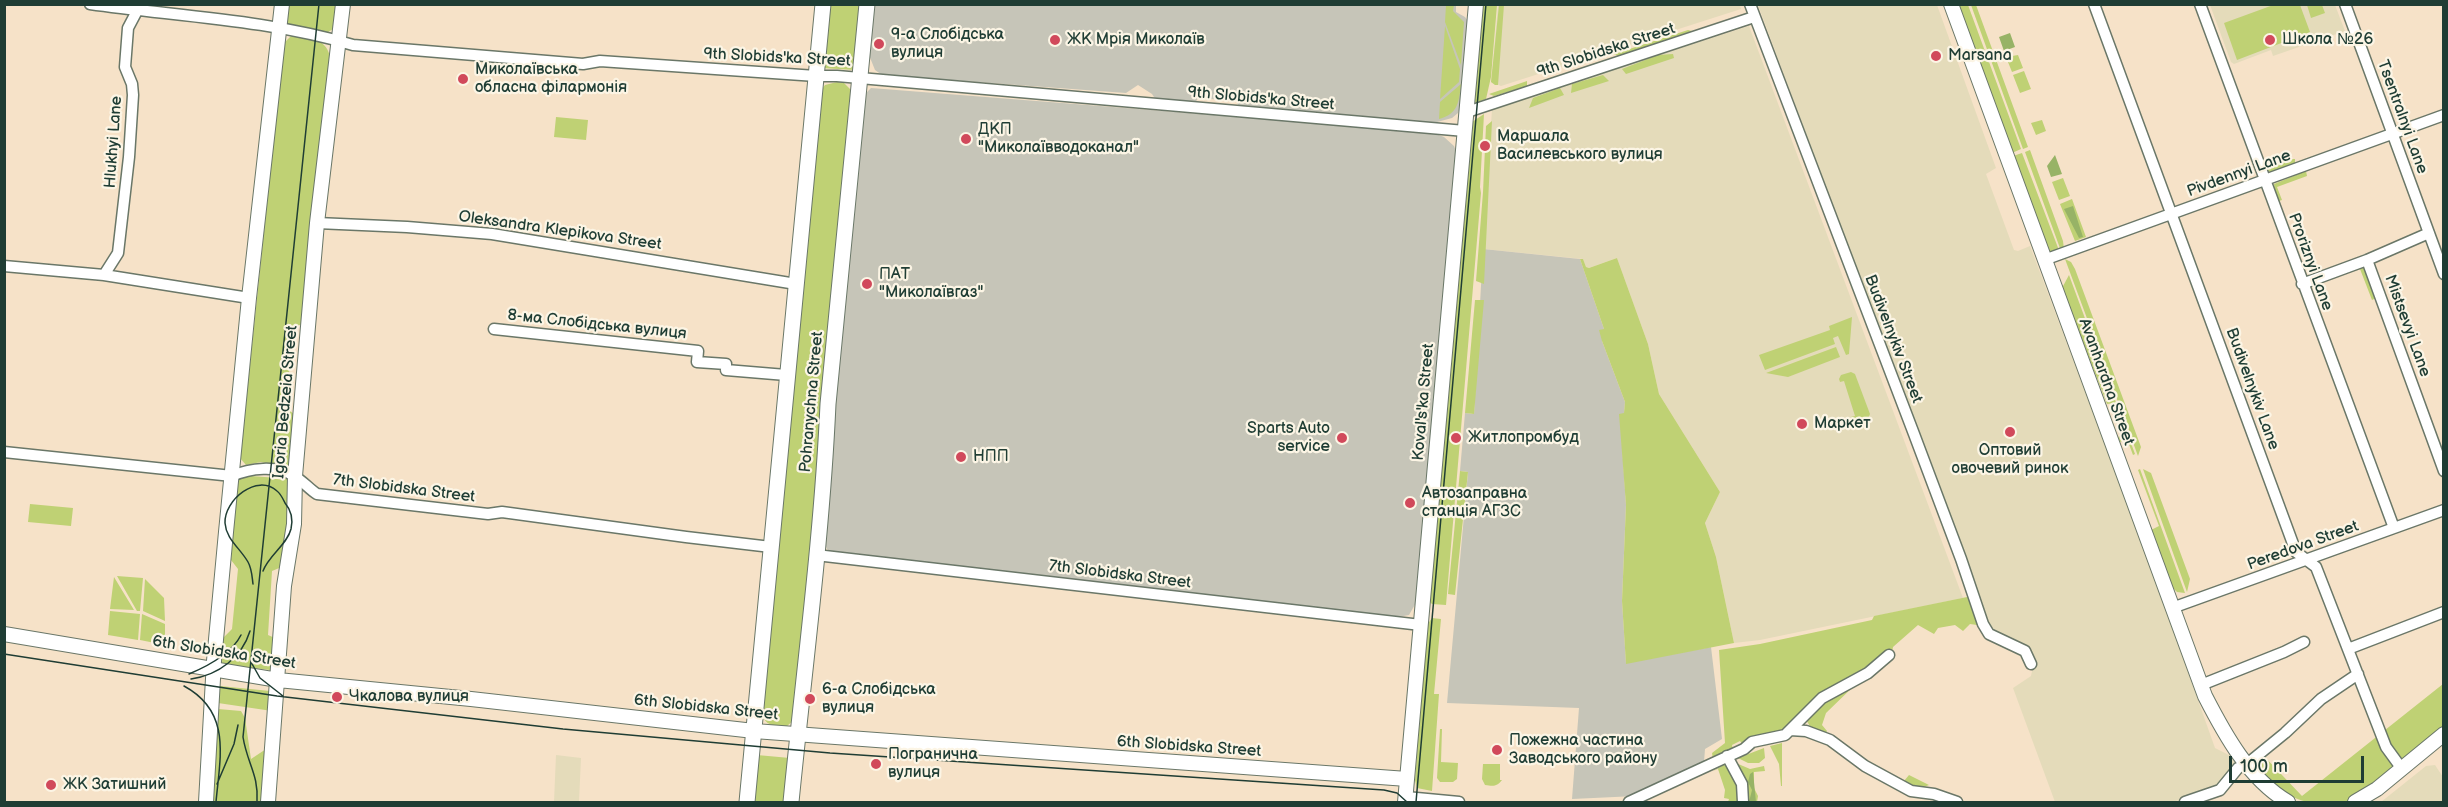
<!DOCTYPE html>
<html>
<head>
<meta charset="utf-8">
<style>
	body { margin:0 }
	#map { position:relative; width:2448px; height:807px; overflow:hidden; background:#f6e2c8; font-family:"Balsamiq Sans",sans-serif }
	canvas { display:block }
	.frame { position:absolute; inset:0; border:6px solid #1f3d34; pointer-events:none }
	.scale { position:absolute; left:2229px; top:756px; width:135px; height:27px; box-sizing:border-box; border:3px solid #1f3d34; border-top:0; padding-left:8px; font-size:18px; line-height:21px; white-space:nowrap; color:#1f3d34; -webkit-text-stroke:4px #fcf5e5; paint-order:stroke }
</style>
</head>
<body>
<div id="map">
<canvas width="2448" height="807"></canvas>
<div class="frame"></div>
<div class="scale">100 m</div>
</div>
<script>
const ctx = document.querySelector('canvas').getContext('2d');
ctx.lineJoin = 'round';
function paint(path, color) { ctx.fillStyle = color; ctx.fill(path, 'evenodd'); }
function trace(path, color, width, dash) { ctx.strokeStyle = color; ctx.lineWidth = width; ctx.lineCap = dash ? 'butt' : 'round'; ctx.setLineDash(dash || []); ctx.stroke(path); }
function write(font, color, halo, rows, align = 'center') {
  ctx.font = font + ' "Balsamiq Sans",sans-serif'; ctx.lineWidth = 4.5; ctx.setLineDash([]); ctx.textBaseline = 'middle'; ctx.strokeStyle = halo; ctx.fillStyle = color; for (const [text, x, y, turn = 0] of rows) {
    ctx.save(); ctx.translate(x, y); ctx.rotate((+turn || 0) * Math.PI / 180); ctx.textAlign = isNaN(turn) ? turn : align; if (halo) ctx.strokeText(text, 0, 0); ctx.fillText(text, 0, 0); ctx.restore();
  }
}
paint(new Path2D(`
	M1739,4L1741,9L1501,86L1491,82L1498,5Z
	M1758,5H1937L1996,168L1986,174L2014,250L2018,251L2030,246L2141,540L2215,748L2231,756L2235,764L2223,784L2214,790L2172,802H2055L2013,688L2031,676L2034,662L1992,632L1966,556L1964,557Z
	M2210,5H2335L2345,31L2273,56L2271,50L2234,64L2231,62Z
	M1749,26L1963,598L1760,640L1734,643L1716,557L1705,523L1720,492L1659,394L1648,344L1617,258L1589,268L1586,267L1583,259L1483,249L1492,109Z
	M556,755L581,758L579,802H554Z
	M2435,765L2443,777V802H2381L2426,766Z`), '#e4dbba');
paint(new Path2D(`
	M1456,4V12L1465,17L1468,21L1461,105L1458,113L1452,118L1426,125L1239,109L1237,101L1198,98L1195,103L1156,100L1152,94L1138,85L1126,93L882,75L875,70L869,55L872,5Z
	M871,88L1431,132L1444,137L1454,146L1457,154L1417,601L1409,615L1398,617L833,553L827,549L823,539L865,94Z
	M1483,249L1580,259L1604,329L1602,341L1625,402L1624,414H1620L1626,505L1622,601L1626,663L1711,647L1722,739L1705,749L1704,762L1636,796L1572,799L1579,708L1447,703L1468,472L1460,471L1465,413L1474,414Z`), '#c6c5b8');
paint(new Path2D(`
	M2276,4L2300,5L2310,32L2237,60L2224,23Z
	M288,5H337L333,29L325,34L288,26Z
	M828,5H861L855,70L822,68Z
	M1446,5H1454L1453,11L1464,22L1461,65L1445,22Z
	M1482,5H1497L1491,77L1486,99L1474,103Z
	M1499,5H1504L1498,85H1495L1491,82Z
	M1957,5H1968L2021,149L2012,153Z
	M1971,5H1976L2028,147L2023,149Z
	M2307,5H2322L2325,13L2311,18Z
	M1445,26L1460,69L1459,82L1440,99Z
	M1688,30L1692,31L1618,56L1614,54Z
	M291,36C309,39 325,37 330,56L304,323L293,328L286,408L294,414L290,465L283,468L261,462L246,465L240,458L284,43Z
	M1673,54L1674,58L1626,74L1622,69L1658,55Z
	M2018,55L2023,68L2012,72L2006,57Z
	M2024,71L2031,89L2020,93L2013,75Z
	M1603,75L1609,81L1571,93L1572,84Z
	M1527,81V86L1494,96L1489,94Z
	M837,82L844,83L852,91L796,718L786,727C773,726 766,726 761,713L820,92L825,85Z
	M1461,84C1459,102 1458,114 1439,119L1440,102Z
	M1560,88L1564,95L1529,108L1533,98Z
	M1484,114L1480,187L1481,193L1446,605L1432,604L1429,601L1472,122Z
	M556,117L588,120L586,140L554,137Z
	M2042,120L2046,131L2036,135L2031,123Z
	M1492,121L1484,284L1476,281L1483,192L1486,126Z
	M2030,150L2063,241L2064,249L2061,251L2025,152Z
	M2022,153L2060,253H2052L2047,248L2013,156Z
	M2290,159H2295V165L2271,173L2265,168Z
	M2306,171L2307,176L2277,187L2282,200L2276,202L2274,184Z
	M2063,178L2070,196L2059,200L2052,182Z
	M2072,199L2086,237L2075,241L2060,204Z
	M1617,258L1648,344L1659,394L1720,492L1705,523L1716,557L1734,643L1626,664L1622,601L1626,505L1619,414L1624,413L1625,402L1602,341L1599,330L1604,329L1580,259H1583L1586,267L1589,268Z
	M2065,259L2071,262L2075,269L2141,447L2138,456Z
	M2360,266L2367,271L2376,298L2372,300L2360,269L2337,277L2336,273Z
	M2069,275L2135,454L2133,455L2127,439L2120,442L2118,437L2124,434L2114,403L2107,404L2062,288Z
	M1475,300H1484L1474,414L1465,413Z
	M1852,317L1849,354L1846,355L1838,336L1833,338L1835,344L1765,370L1759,355L1830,330L1829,326Z
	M1836,347L1840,357L1788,377L1766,373Z
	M1851,372L1855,374L1870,414L1868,419L1857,424L1853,422L1851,417L1855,416L1844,381L1840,382L1839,379L1841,375Z
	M2140,469L2185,593L2177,592L2171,586L2151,530L2159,526L2138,470Z
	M2143,469L2151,473L2190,579L2187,592Z
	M1460,471L1468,472L1455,595L1448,594Z
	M238,475L291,479L284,566L272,571L268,635L277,639L273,668L270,670L222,664L223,638L232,629L238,569L231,560Z
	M30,504L73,508L71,526L28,522Z
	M117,576L143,578L140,611H137Z
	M114,577L134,610L110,609Z
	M145,579L164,598L165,621L143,611Z
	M1972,596L1982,628L1977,625L1970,624L1963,631L1955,625L1938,628L1934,634L1918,625L1893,647L1891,657L1861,673L1790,728L1743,745L1740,741L1732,745L1733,750L1713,759L1712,753L1725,743L1719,650L1760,644L1872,620L1874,616Z
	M110,611L140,614L138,640L108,635Z
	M142,614L165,624V645L140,640Z
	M1432,618L1441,619L1434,694H1439L1432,791L1417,788L1415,780L1427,625Z
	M1857,683L1826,713L1822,725L1827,731L1825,735L1812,730L1804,716L1825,697Z
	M2443,684V728C2422,745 2368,795 2344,802C2330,806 2308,804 2295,798C2279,790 2266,775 2253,762L2262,754L2302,796Z
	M220,686L270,691L272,711L218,703Z
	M218,709L241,711L245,718L251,759L266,749L265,802H211Z
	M1440,729H1442L1441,762L1458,763L1457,779L1453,782H1440L1437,778Z
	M1782,743V786H1781L1779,764L1770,746Z
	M1764,748L1765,758L1759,763H1748L1738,758Z
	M757,755L790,758L786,802H753Z
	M1736,763L1750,769L1764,766L1765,771L1754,772V788L1758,796L1757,802H1746L1745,782Z
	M1483,764H1500V780H1502C1497,787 1493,786 1485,785L1482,779Z
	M1724,765L1727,766L1737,784L1738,802H1728L1729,799L1724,798L1725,790L1718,769L1713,771Z
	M1909,775L1929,785L1919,789L1904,781Z`), '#bfd174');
paint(new Path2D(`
	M2010,33L2015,47L2004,51L1999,37Z
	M2055,155L2062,174L2051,177L2047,166Z
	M2073,206L2083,237L2079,238L2064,209Z
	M1753,772L1756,802H1749L1752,790L1748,782L1750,774Z`), '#97b366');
const minor = new Path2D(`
	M90,4C176,16 270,20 353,45L583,64L600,61L816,76H837L1465,131
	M1750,4L1914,434L1961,559L1983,624L1989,634L2025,651L2031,664
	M2094,4L2296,552L2316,567L2386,747L2402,769
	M2200,4L2394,528
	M2345,4L2444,274
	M1467,112L1754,17
	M317,223L407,227L492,234L796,284
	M2044,260L2444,115
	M2367,260L2444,471
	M4,266L104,275L249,298
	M104,275L118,253L129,157L133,95L132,84L125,67L128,28L137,11
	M2302,284L2367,260L2429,233
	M494,329L698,351L697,362L726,364V370L786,375
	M4,452L232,476C250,468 277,465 294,476C303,481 309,489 317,494L488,514L502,512L686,537L771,547
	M816,555L1421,625
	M2172,608L2444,510
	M2348,649L2444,612
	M2201,685L2284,652L2304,642
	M1790,730L1806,731L1830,740L1865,766L1911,791L1934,794L1957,802
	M1727,756L1742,784L1743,802
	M1406,797L1459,802
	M1629,802L1744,749L1752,742L1785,735L1822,698L1868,673L1889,655
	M2185,802L2220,790L2238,768L2247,764L2285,733L2321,699L2358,674`);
const tertiary = new Path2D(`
	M1951,4L2205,696C2225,735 2249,779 2288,802
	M4,634L278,680L471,699L754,731L1407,779
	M206,802L214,661L226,532L249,298L282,4
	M268,802L284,586L294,524L295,476L317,223L343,4
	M1405,802L1476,4
	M2355,802L2377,789L2444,734`);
const secondary = new Path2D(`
	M747,802L823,4
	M791,802C804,670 822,537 828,404L867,4`);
trace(minor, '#6a7768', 13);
trace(tertiary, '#6a7768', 16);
trace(secondary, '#6a7768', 17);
trace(minor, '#fff', 10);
trace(tertiary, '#fff', 14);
trace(secondary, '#fff', 15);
trace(new Path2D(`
	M253,584C252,577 252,569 248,562C240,548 226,539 225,523C224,500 257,473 277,491C281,494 283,499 285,503C291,510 293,520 291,529C287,545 269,555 263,571
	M4,654L277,696L563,729L830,753L1384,790L1397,793L1407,802
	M251,662L260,678L283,696
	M189,674C208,666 232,653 241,635
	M191,679C219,675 242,657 250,631
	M184,686C232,712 220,757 216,802
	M217,784L234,744L238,725
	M257,802C259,775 247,763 243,737L319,4
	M1416,802L1486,4`), '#1f3d34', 1.5);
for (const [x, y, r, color] of [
	[1055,40,6,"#d1495b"],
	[2270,40,6,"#d1495b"],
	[879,44,6,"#d1495b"],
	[1936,56,6,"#d1495b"],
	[463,79,6,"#d1495b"],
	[966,139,6,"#d1495b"],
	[1485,146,6,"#d1495b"],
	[867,284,6,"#d1495b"],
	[1802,424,6,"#d1495b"],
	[2010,432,6,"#d1495b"],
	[1342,438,6,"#d1495b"],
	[1456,438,6,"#d1495b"],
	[961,457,6,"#d1495b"],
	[1410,503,6,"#d1495b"],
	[337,697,6,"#d1495b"],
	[810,699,6,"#d1495b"],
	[1497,750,6,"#d1495b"],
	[876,764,6,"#d1495b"],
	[51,785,6,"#d1495b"]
]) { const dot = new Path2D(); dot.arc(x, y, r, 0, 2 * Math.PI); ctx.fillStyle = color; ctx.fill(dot); trace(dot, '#fcf5e5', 2); }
write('16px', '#1f3d34', '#fcf5e5', [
	["9-а Слобідська",891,35],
	["вулиця",891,53],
	["ЖК Мрія Миколаїв",1067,40],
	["Школа №26",2282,40],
	["Marsana",1948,56],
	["Миколаївська",475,70],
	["обласна філармонія",475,88],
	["ДКП",978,130],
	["\"Миколаївводоканал\"",978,148],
	["Маршала",1497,137],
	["Василевського вулиця",1497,155],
	["ПАТ",879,275],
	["\"Миколаївгаз\"",879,293],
	["Маркет",1814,424],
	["Sparts Auto",1330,429,"right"],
	["service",1330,447,"right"],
	["Житлопромбуд",1468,438],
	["Оптовий",2010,451,"center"],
	["овочевий ринок",2010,469,"center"],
	["НПП",973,457],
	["Автозаправна",1422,494],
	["станція АГЗС",1422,512],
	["6-а Слобідська",822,690],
	["вулиця",822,708],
	["Чкалова вулиця",349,697],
	["Пожежна частина",1509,741],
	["Заводського району",1509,759],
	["Погранична",888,755],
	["вулиця",888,773],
	["ЖК Затишний",63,785]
], 'left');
write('16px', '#1f3d34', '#fcf5e5', [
	["9th Slobidska Street",1606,51,-18],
	["9th Slobids'ka Street",777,58,3],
	["9th Slobids'ka Street",1261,99,5],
	["Tsentralnyi Lane",2402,117,70],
	["Hlukhyi Lane",114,142,-86],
	["Pivdennyi Lane",2239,174,-20],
	["Oleksandra Klepikova Street",560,231,8],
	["Proriznyi Lane",2310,262,70],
	["8-ма Слобідська вулиця",597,325,6],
	["Mistsevyi Lane",2407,326,70],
	["Budivelnykiv Street",1893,339,69],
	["Avanhardna Street",2106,382,70],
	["Budivelnykiv Lane",2252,389,70],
	["Igoria Bedzeia Street",286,402,-85],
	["Pohranychna Street",812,402,-85],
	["Koval's'ka Street",1424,402,-85],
	["7th Slobidska Street",404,489,7],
	["Peredova Street",2303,546,-20],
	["7th Slobidska Street",1120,575,7],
	["6th Slobidska Street",224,653,9],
	["6th Slobidska Street",706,708,6],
	["6th Slobidska Street",1189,747,4]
]);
</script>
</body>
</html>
